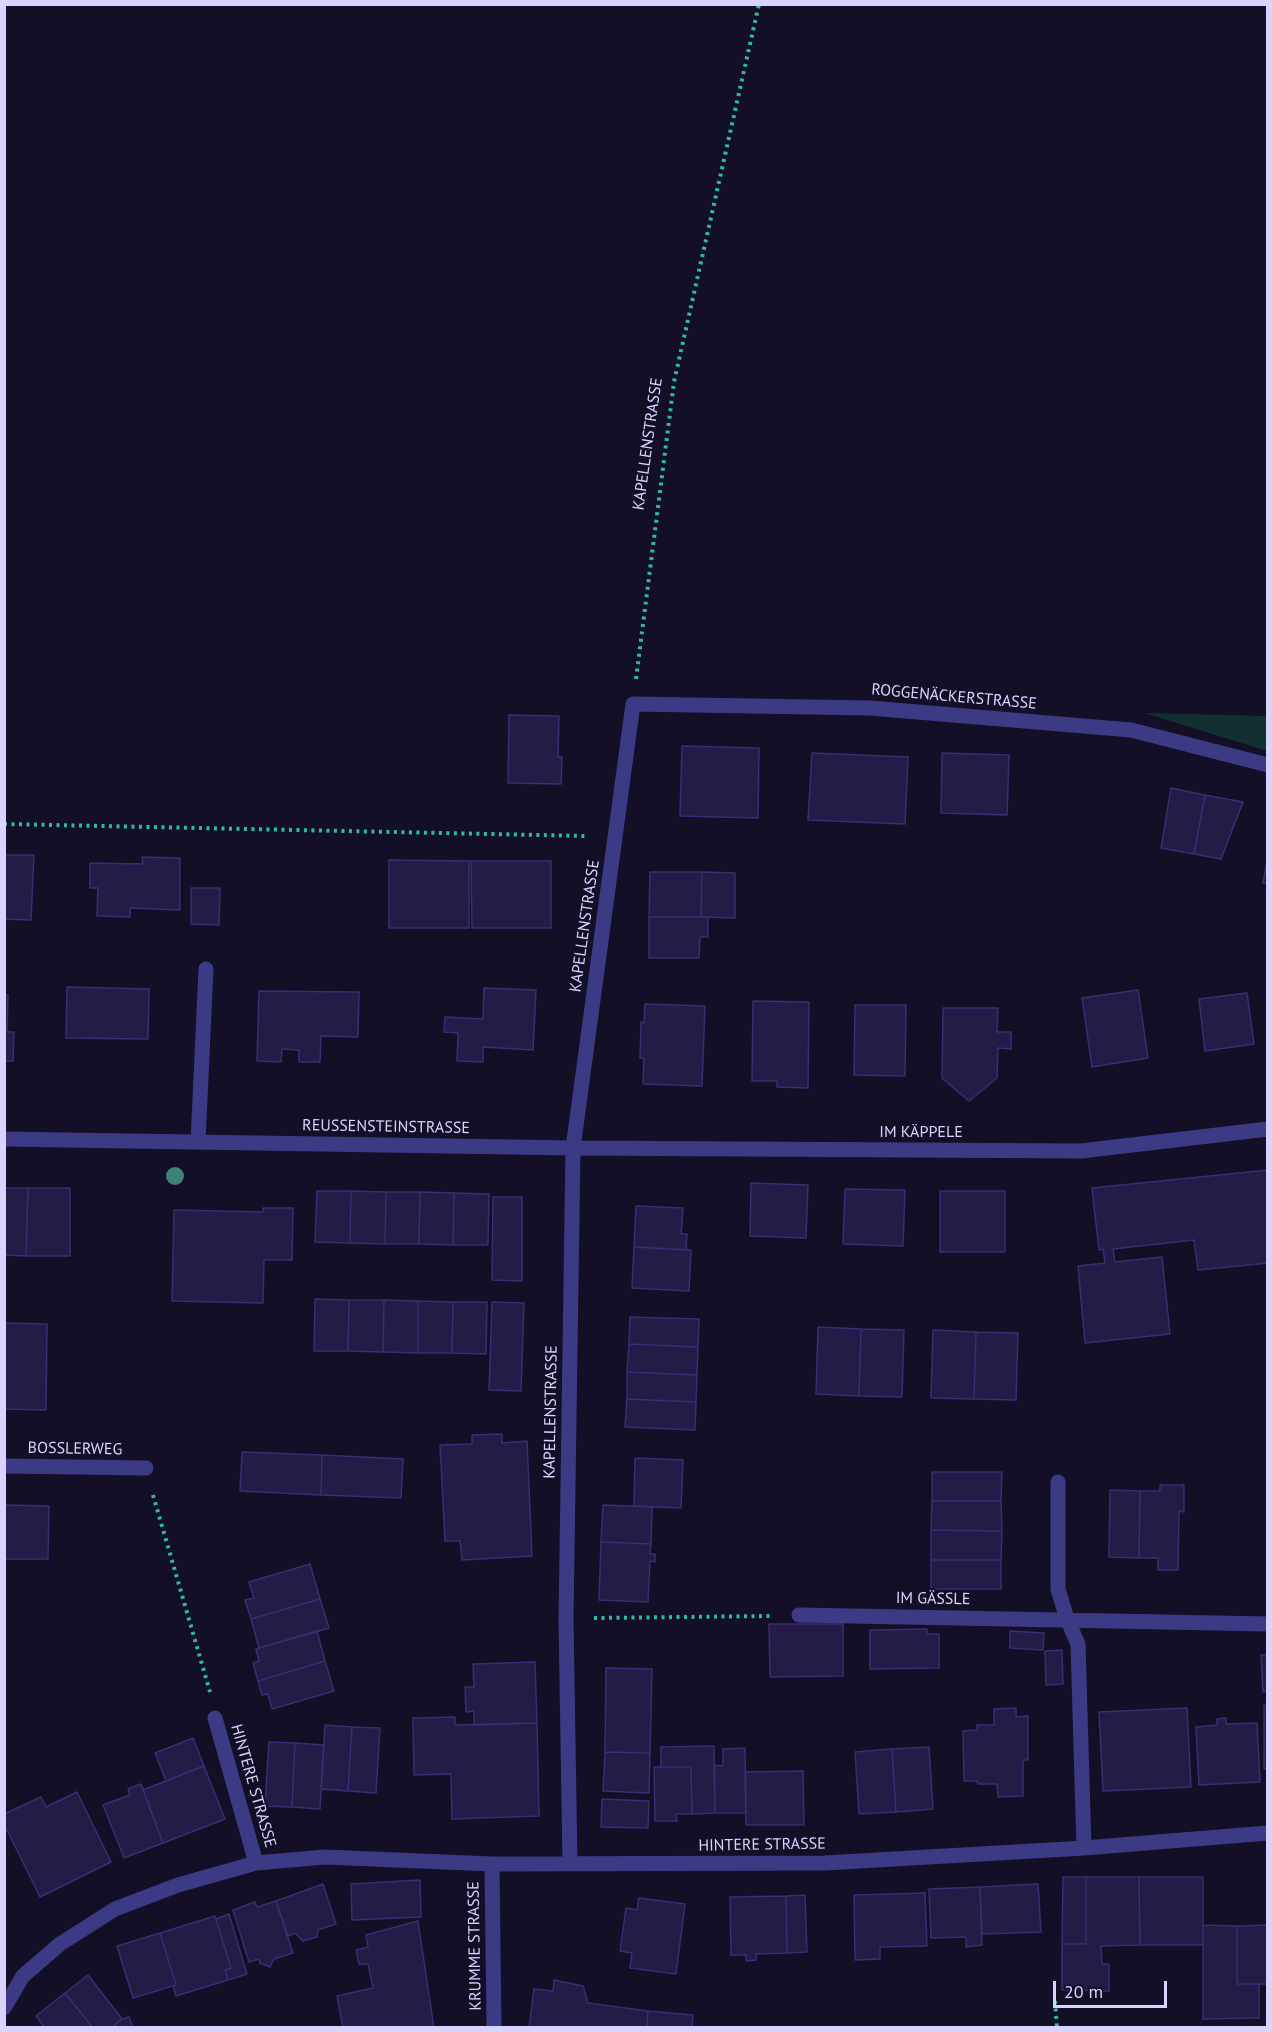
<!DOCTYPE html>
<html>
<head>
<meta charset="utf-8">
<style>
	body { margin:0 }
	#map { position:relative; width:1272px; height:2032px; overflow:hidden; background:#130f26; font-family:"PT Sans",sans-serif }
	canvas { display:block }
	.frame { position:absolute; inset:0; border:6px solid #d9d4ff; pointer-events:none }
	.scale { position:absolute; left:1053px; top:1981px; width:114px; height:27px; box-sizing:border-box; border:3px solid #d9d4ff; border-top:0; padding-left:8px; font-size:18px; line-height:21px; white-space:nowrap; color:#d9d4ff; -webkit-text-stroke:4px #130f26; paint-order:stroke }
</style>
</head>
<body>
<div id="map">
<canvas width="1272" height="2032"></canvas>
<div class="frame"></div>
<div class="scale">20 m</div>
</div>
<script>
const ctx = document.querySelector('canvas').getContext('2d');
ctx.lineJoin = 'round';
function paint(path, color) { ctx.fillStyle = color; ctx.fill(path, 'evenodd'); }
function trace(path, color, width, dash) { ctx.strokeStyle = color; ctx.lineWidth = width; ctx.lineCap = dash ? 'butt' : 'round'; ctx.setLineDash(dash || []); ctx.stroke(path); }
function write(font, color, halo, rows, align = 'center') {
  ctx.font = font + ' "PT Sans",sans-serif'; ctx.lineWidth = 4.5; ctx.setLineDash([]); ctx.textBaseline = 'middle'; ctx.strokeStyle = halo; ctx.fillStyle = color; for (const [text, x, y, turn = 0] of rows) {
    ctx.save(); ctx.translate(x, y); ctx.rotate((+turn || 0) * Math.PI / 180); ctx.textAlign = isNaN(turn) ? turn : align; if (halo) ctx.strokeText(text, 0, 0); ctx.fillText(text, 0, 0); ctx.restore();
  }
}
paint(new Path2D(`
	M1145,713L1267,716V751Z`), '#12302f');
const building = new Path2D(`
	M509,715L559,716L558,757H562L561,784L508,783Z
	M682,746L759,748L758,818L680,816Z
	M812,753L908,757L905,824L808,820Z
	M942,753L1009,755L1007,815L941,813Z
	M1171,788L1205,795L1194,854L1161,848Z
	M1205,795L1243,802L1221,859L1194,854Z
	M4,855H34L31,920L4,919Z
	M1268,855V884L1263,883Z
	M142,857L180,858V910L130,908V917L97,916L98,888H90V863L143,864Z
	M389,860L469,861V928H389Z
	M471,861H551V928H472Z
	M650,872H702L701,917H649Z
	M702,872L735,873V918L701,917Z
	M191,888H220L219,925L191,924Z
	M649,917H708V937H700L699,958H649Z
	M67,987L149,989L148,1039L66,1038Z
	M484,988L536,990L533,1050L483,1047V1062L457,1061L458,1033L444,1032L445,1017L483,1019Z
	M1138,990L1148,1058L1092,1067L1082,998Z
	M259,991L359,992L358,1037L321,1036L320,1062H299V1050L282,1049L281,1062L257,1061Z
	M1247,993L1254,1044L1205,1051L1199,999Z
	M4,995H8L7,1032H14L13,1061H4Z
	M753,1001L809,1002L808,1088L777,1087V1081H752Z
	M645,1004L705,1006L702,1086L643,1084L644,1058H640L641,1022L644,1023Z
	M855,1005H906L905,1076L854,1075Z
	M943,1008H998L997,1032H1011V1049L998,1048L997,1078L969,1101L942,1078Z
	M1268,1170V1263L1198,1270L1194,1240L1113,1249L1115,1262L1162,1257L1170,1334L1085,1343L1078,1266L1105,1263L1103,1249L1099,1250L1092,1188Z
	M751,1183L808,1185L806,1238L750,1236Z
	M4,1188H28L26,1256L4,1255Z
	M28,1188H70V1256H26Z
	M845,1189L905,1190L903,1246L843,1244Z
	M317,1191H351L350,1243L315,1242Z
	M351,1191L386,1192L385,1244L350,1243Z
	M940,1191H1005V1252H940Z
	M386,1192H420L419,1244H385Z
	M420,1192L454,1193L453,1245L419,1244Z
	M454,1193L489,1194L488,1245H453Z
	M493,1197H522V1281L492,1280Z
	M636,1206L683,1208L681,1234H687L686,1250L634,1247Z
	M263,1208H293L292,1260H264L263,1303L172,1301L174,1210L263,1212Z
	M634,1247L691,1250L689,1291L632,1288Z
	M315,1299L349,1300L348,1351H314Z
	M349,1300H384L383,1352L348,1351Z
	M384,1300L418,1301V1353L383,1352Z
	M418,1301L453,1302L452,1353H418Z
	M453,1302H487L486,1354L452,1353Z
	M492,1302L524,1303L521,1391L489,1390Z
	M630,1317L699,1319L698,1347L629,1344Z
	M4,1323L47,1324L46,1410L4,1409Z
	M818,1327L861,1329L859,1396L816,1394Z
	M861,1329L904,1330L902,1397L859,1396Z
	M933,1330L976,1332L974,1399L931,1398Z
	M976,1332L1018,1333L1016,1400L974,1399Z
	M629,1344L698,1347L697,1375L627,1372Z
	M627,1372L697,1375L696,1402L627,1399Z
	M627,1399L696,1402L695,1430L625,1427Z
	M502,1434V1443L527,1441L532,1556L462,1560L460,1541H445L440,1445L472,1444V1435Z
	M242,1452L322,1455L321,1495L240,1491Z
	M322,1455L403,1459L401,1498L321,1495Z
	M635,1458L683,1460L681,1508L634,1506Z
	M932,1472H1002L1001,1501H932Z
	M1160,1485H1184V1512L1179,1511L1178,1570H1158V1558H1139L1140,1491H1160Z
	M1110,1490L1140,1491L1139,1558L1109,1557Z
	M932,1501H1001L1002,1531L931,1530Z
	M4,1505L49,1506L48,1559H4Z
	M603,1505L652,1507L651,1544L601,1542Z
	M931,1530L1002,1531L1001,1560H931Z
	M601,1542L651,1544L650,1554H655V1562L650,1561L648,1602L599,1600Z
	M931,1560H1001V1589H931Z
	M310,1564L320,1599L251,1619L245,1600L254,1598L249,1582Z
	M320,1599L329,1628L259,1648L251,1619Z
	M769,1624H843V1676L770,1677Z
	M927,1629V1634H939V1668L870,1669V1630Z
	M317,1631L325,1661L258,1681L253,1663L259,1661L256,1649Z
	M1010,1631L1044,1633L1043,1650L1010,1648Z
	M1062,1650L1063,1684L1046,1685L1045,1651Z
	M1261,1655H1268V1691L1263,1692Z
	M325,1661L334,1691L272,1709L268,1694L262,1695L258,1681Z
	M535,1662L537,1723L474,1725V1711L466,1712L465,1687H474L473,1664Z
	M606,1668L652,1669L650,1753L605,1752Z
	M1264,1705H1268V1769H1264Z
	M1016,1708V1717L1028,1716V1760H1023V1796L998,1797L997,1784H978L977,1781H964L963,1731L977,1730V1725H994V1709Z
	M1187,1708L1191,1787L1103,1791L1099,1712Z
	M455,1717V1725L537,1723L539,1816L452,1819L451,1774L414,1775L413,1718Z
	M1226,1718V1724L1257,1723L1260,1782L1199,1785L1196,1727L1217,1725V1719Z
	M325,1725L352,1727L348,1791L321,1789Z
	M352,1727L380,1728L376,1793L348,1791Z
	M193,1738L204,1766L166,1781L155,1753Z
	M269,1742L295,1743L292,1807L265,1806Z
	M295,1743L324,1745L320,1809L292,1807Z
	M714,1746L715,1813L692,1814L691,1767H661V1747Z
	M929,1747L933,1809L896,1812L892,1749Z
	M745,1748L746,1813H715L714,1765L723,1766V1749Z
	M892,1749L896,1812L859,1814L855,1752Z
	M605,1752L650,1753L649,1793L603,1791Z
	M204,1766L225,1819L163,1843L143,1790Z
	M654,1767H691L692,1814H676L677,1821H655Z
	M803,1771L804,1825H746L745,1772Z
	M141,1784L163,1843L124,1858L103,1805L130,1795L128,1789Z
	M77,1792L111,1862L40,1897L4,1824V1814L41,1797L46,1807Z
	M602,1799L649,1801L648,1828L601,1827Z
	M1063,1877H1086V1944H1062Z
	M1086,1877H1139L1140,1945L1101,1946L1102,1964H1109V1991L1062,1990V1944H1086Z
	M1139,1877H1203V1945H1140Z
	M420,1880L421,1917L352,1920L351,1884Z
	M323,1884L336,1924L318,1930L317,1937L303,1941L295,1933L288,1936L276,1901Z
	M1038,1884L1041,1932L982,1934L980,1887Z
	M980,1887L982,1945L966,1947V1937L931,1938L929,1889Z
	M925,1893L927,1946L880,1947V1959L855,1960L854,1895Z
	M805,1895L807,1952L787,1953L786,1896Z
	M786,1896L787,1953L756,1954V1960L746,1961V1955H731L730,1897Z
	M639,1898L685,1904L676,1974L630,1968L632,1953L620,1951L626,1908L637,1910Z
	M276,1901L293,1953L274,1959L270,1967L260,1963L259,1959L249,1962L233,1910L255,1902L257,1907Z
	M229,1914L247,1974L228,1980L225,1970L231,1968L216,1919Z
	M215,1916L231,1968L225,1970L228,1980L176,1996L173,1986L176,1985L160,1933Z
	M418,1921L434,2028H343L337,1996L373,1988L368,1964H359L356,1950L368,1947L366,1935Z
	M1203,1925L1237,1926V1984H1259V2018L1203,2019Z
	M1268,1925V1984H1237V1926Z
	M160,1933L176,1985L133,1998L117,1946Z
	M88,1975L122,2019L111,2028H93L65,1993Z
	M554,1980L583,1986L588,2003L648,2011L647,2028H529L534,1989L553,1991Z
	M65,1993L93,2028H45L36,2016Z
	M648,2011L693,2015L692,2028H647Z
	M129,2017L133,2028H111L122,2019Z`);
paint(building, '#241b47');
trace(building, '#3b2d73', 1.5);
trace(new Path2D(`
	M636,679L674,382L759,4
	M4,824L587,836
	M153,1495L210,1692
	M594,1618L772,1616
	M1055,2001L1057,2028`), '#2fb8b0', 4, [3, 4.5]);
trace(new Path2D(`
	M4,1139L573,1148L1081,1151L1268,1129
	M198,1142L206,969
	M4,1466L146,1468
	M1058,1482V1589L1067,1619L1078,1644L1084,1848
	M799,1615L1268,1624
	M215,1718L256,1863
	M492,1864L494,2028
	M570,1864L566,1619L573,1148L633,704L870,708L1131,730L1268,765
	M4,2008L23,1976L60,1944L115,1909L178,1885L256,1863L325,1857L492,1864L825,1863L1084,1848L1268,1833`), '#3d3a85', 15);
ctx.fillStyle = '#3d827b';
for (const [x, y] of [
	[175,1176]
]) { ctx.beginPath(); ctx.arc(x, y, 9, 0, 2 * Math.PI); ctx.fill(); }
write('16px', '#d9d4ff', '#130f26', [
	["KAPELLENSTRASSE",648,444,-82],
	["ROGGENÄCKERSTRASSE",954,697,5],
	["KAPELLENSTRASSE",585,926,-82],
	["REUSSENSTEINSTRASSE",386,1127,1],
	["IM KÄPPELE",921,1132],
	["KAPELLENSTRASSE",551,1412,-89],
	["BOSSLERWEG",75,1449,1],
	["IM GÄSSLE",933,1599,1],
	["HINTERE STRASSE",253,1786,74],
	["HINTERE STRASSE",762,1845,-1],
	["KRUMME STRASSE",475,1946,-91]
]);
</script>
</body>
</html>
